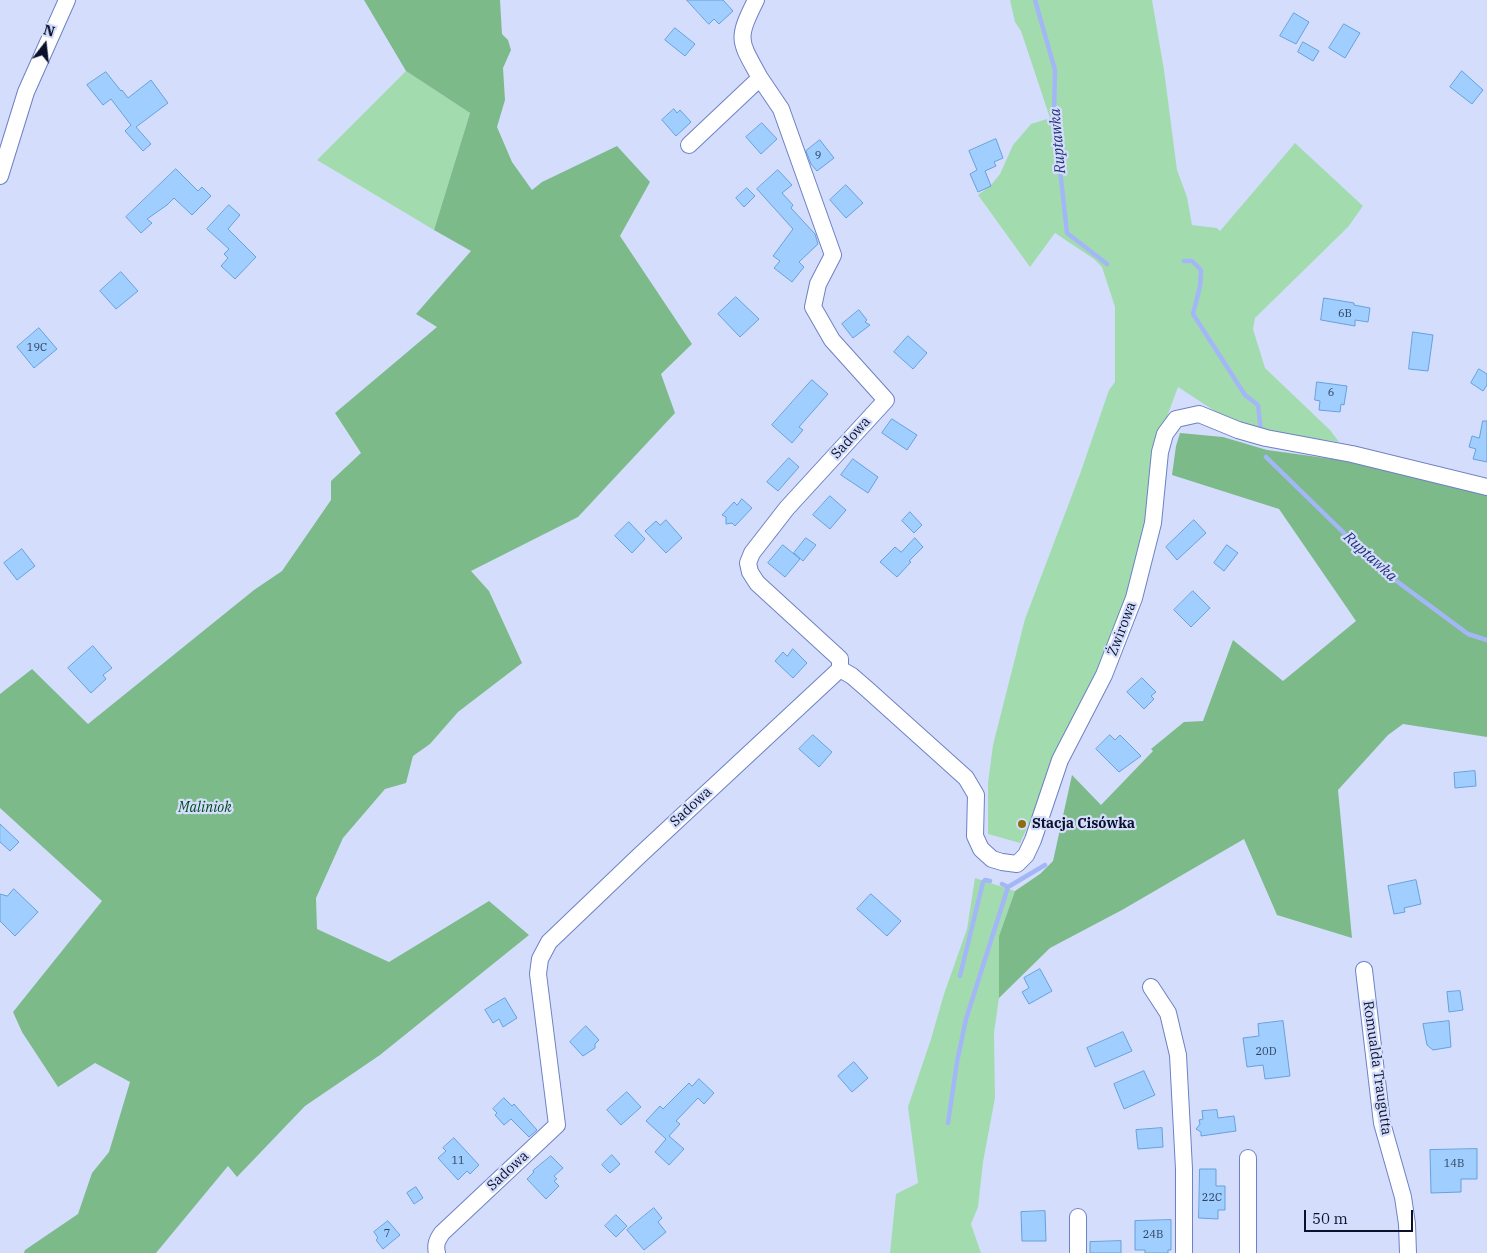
<!DOCTYPE html>
<html>
<head>
<meta charset="utf-8">
<style>
	body { margin:0 }
	#map { position:relative; width:1487px; height:1253px; overflow:hidden; background:#d4defc; font-family:"IBM Plex Serif",serif }
	canvas { display:block }
	.north { position:absolute; left:20px; top:20px; width:50px; height:50px; -webkit-text-stroke:4px #d4defc; paint-order:stroke; rotate:16deg; font-size:14px; font-weight:700; line-height:20px; text-align:center; color:#0b112b }
	.north::after { content:''; display:block; margin:auto; width:18px; height:22px; background:#0b112b; clip-path:polygon(50% 0,100% 100%,50% 72%,0 100%) }
	.scale { position:absolute; left:1304px; top:1210px; width:109px; height:22px; box-sizing:border-box; border:2px solid #0b112b; border-top:0; padding-left:6px; font-size:15px; line-height:18px; white-space:nowrap; color:#0b112b; -webkit-text-stroke:4px #d4defc; paint-order:stroke }
</style>
</head>
<body>
<div id="map">
<canvas width="1487" height="1253"></canvas>
<div class="north">N</div>
<div class="scale">50 m</div>
</div>
<script>
const ctx = document.querySelector('canvas').getContext('2d');
ctx.lineJoin = 'round';
function paint(path, color) { ctx.fillStyle = color; ctx.fill(path, 'evenodd'); }
function trace(path, color, width, dash) { ctx.strokeStyle = color; ctx.lineWidth = width; ctx.lineCap = dash ? 'butt' : 'round'; ctx.setLineDash(dash || []); ctx.stroke(path); }
function write(font, color, halo, rows, align = 'center') {
  ctx.font = font + ' "IBM Plex Serif",serif'; ctx.lineWidth = 4.5; ctx.setLineDash([]); ctx.textBaseline = 'middle'; ctx.strokeStyle = halo; ctx.fillStyle = color; for (const [text, x, y, turn = 0] of rows) {
    ctx.save(); ctx.translate(x, y); ctx.rotate((+turn || 0) * Math.PI / 180); ctx.textAlign = isNaN(turn) ? turn : align; if (halo) ctx.strokeText(text, 0, 0); ctx.fillText(text, 0, 0); ctx.restore();
  }
}
paint(new Path2D(`
	M1010,0H1152L1164,70L1177,170L1187,197L1192,225L1217,228L1220,231L1295,143L1363,206L1348,227L1255,318L1253,329L1265,368L1330,430L1339,442L1270,432L1230,421L1178,387L1165,422L1151,500L1134,587L1057,762L1020,843L988,834V783L993,745L1025,619L1080,474L1109,390L1115,382V307L1102,267L1094,259L1055,233L1030,267L978,195L991,185L1000,174L1013,145L1031,124L1050,118L1021,31L1015,22Z
	M406,71L470,113L434,230L317,160Z
	M975,878L1015,891L999,936V998L994,1033L995,1098L983,1162L978,1207L971,1224L981,1253H890L896,1194L918,1183L908,1107L931,1039L944,994L967,929Z`), '#a2dcae');
paint(new Path2D(`
	M364,0H500L502,34L508,40L511,50L503,68L505,100L497,127L512,162L532,190L542,182L617,146L650,182L620,236L692,344L661,374L675,413L578,517L471,571L489,591L522,663L458,712L430,744L413,756L406,783L385,789L343,838L316,898L317,929L389,962L489,901L529,935L380,1055L305,1106L237,1177L228,1166L156,1253H24L25,1250L78,1214L92,1173L109,1152L130,1082L95,1063L58,1087L22,1032L13,1012L102,901L0,808V694L32,669L88,724L254,590L282,571L331,500V481L361,453L335,413L437,327L416,314L471,251L434,230L470,113L406,71Z
	M1180,433L1223,437L1267,450L1384,466L1487,494V737L1403,724L1388,735L1338,790L1352,938L1277,915L1244,839L1122,910L1050,948L999,998V936L1015,891L1040,874L1053,861L1072,775L1101,805L1153,751L1151,749L1184,722L1203,721L1233,640L1283,681L1356,621L1279,509L1172,475L1176,446Z`), '#7dba8a');
trace(new Path2D(`
	M1035,0L1055,70L1054,115L1067,233L1107,264
	M1184,261H1192L1201,270L1200,286L1193,314L1245,395L1258,405L1261,432
	M1266,457L1383,571L1468,634L1487,640
	M1002,884L1008,887L1045,865
	M960,976L983,882L985,880L990,881
	M948,1123L957,1062L966,1019L1008,887`), '#a3b7f7', 4.5);
const building = new Path2D(`
	M687,0H723L733,11L719,24L714,19L709,24Z
	M1294,13L1309,22L1296,44L1280,36Z
	M1344,24L1360,33L1345,58L1329,48Z
	M675,28L695,44L685,56L665,40Z
	M1303,42L1319,51L1313,61L1298,52Z
	M1462,71L1483,90L1472,104L1450,87Z
	M106,72L121,91L122,90L128,98L151,80L168,103L136,127L151,144L143,151L125,131L131,125L111,99L103,105L87,85Z
	M674,109L677,113L680,110L691,122L676,136L662,120Z
	M762,123L777,139L761,154L746,137Z
	M996,139L1003,158L994,162L996,166L985,171L991,186L978,192L970,174L977,170L969,151Z
	M820,140L834,158L817,171L811,164L806,151Z
	M176,169L198,191L202,187L211,196L192,215L174,198L167,205L147,219L152,223L141,233L126,217Z
	M778,170L792,185L782,193L793,205L791,208L815,234L818,244L799,262L804,267L792,282L774,268L780,261L773,256L793,229L757,189Z
	M846,185L863,203L846,218L830,200Z
	M747,188L755,196L744,207L736,198Z
	M229,205L240,215L228,229L256,257L235,279L221,266L228,258L224,254L229,249L207,229Z
	M121,272L138,291L116,309L100,291Z
	M736,297L759,319L740,337L718,314Z
	M1324,298L1354,303V305L1370,308L1368,322L1355,320V326L1321,320Z
	M859,310L867,320L865,322L870,325L853,338L842,324Z
	M39,328L57,349L34,368L17,347Z
	M1413,332L1433,335L1428,371L1409,369Z
	M908,336L927,353L913,369L894,352Z
	M1479,369L1487,374V385L1483,391L1471,383Z
	M812,380L828,394L799,427L803,430L792,443L772,425Z
	M1317,382L1347,386L1344,405L1341,404L1340,412L1319,410L1320,401L1315,400Z
	M892,419L917,435L907,450L882,433Z
	M1483,421H1487V462L1473,459L1476,449L1469,447L1472,436L1479,438Z
	M789,458L799,467L778,491L767,482Z
	M853,459L878,477L868,493L841,475Z
	M830,496L846,510L830,529L813,515Z
	M742,499L752,508L735,526L732,523L726,524V517L722,515L734,502L737,505Z
	M910,512L922,525L914,533L902,521Z
	M666,520L682,538L666,553L645,531L656,521L660,525Z
	M1194,520L1206,533L1177,560L1166,547Z
	M629,522L645,539L632,553L615,536Z
	M806,538L816,545L803,561L794,553Z
	M915,538L923,547L909,561L911,562L897,577L880,562L895,547L901,552Z
	M783,545L800,559L785,577L768,563Z
	M1227,545L1238,553L1224,571L1214,563Z
	M22,549L35,566L17,580L4,563Z
	M1193,591L1210,608L1191,627L1174,610Z
	M93,646L112,668L103,675L106,679L91,693L68,668Z
	M793,649L807,663L793,678L775,661L783,652L787,656Z
	M1142,678L1156,692L1151,696L1154,699L1144,709L1127,692Z
	M813,735L832,752L819,767L799,749Z
	M1110,735L1115,740L1120,735L1141,756L1119,772L1096,749Z
	M1475,771L1476,786L1455,788L1454,773Z
	M0,824L19,842L10,851L0,842Z
	M1416,880L1421,904L1404,908L1405,912L1394,914L1388,886Z
	M14,889L38,912L15,936L0,921V894L7,896Z
	M871,894L901,921L887,936L857,909Z
	M1040,969L1052,991L1029,1004L1022,992L1029,988L1024,978Z
	M1460,991L1463,1010L1449,1012L1447,992Z
	M505,998L517,1018L503,1027L499,1019L493,1023L485,1010Z
	M1283,1021L1290,1076L1265,1079L1263,1065L1247,1067L1243,1038L1259,1036L1258,1024Z
	M1449,1021L1451,1047L1433,1050L1427,1045L1423,1024Z
	M586,1026L599,1040L595,1044V1048L583,1056L570,1042Z
	M1123,1032L1132,1051L1095,1067L1087,1048Z
	M854,1062L868,1078L852,1092L838,1076Z
	M1144,1071L1155,1095L1124,1109L1114,1084Z
	M699,1079L714,1093L704,1104L698,1098L676,1121L680,1124L669,1136L684,1149L669,1165L655,1152L666,1139L646,1121L660,1106L663,1109L689,1083L692,1086Z
	M627,1092L641,1107L621,1125L607,1110Z
	M504,1098L512,1106L514,1104L537,1130L529,1137L511,1119L504,1125L495,1115L497,1113L493,1109Z
	M1217,1110L1218,1118L1234,1116L1236,1131L1201,1136V1132L1196,1129L1200,1124L1199,1120L1203,1119L1202,1111Z
	M1162,1128L1163,1147L1138,1149L1136,1130Z
	M454,1138L479,1165L470,1174L467,1171L458,1180L438,1158L446,1151L443,1148Z
	M1477,1149V1179H1461V1192L1431,1193L1430,1150Z
	M612,1155L620,1164L610,1173L602,1165Z
	M551,1156L563,1168L554,1176L557,1179L554,1181L559,1186L546,1199L527,1179L534,1172L533,1171Z
	M1200,1169H1216V1186H1225V1210H1218V1219L1199,1218Z
	M416,1187L423,1198L414,1204L407,1193Z
	M654,1208L662,1218L658,1222L666,1232L644,1250L627,1230Z
	M1045,1211L1046,1241H1022L1021,1212Z
	M616,1215L627,1226L616,1237L605,1226Z
	M1171,1220V1250H1168V1253H1145V1250H1135V1221Z
	M388,1221L400,1235L383,1249L376,1240L378,1238L374,1232Z
	M1121,1241V1253H1090V1242Z`);
paint(building, '#9fceff');
trace(building, '#67a0db', 1);
const minor = new Path2D(`
	M756,0C736,40 739,40 760,78
	M0,176L26,92L67,0
	M840,669L852,676L867,689L966,778L976,795L975,836L981,849L992,859L1002,862L1017,864L1026,855L1033,840L1060,760L1104,675L1134,598L1153,523L1160,452L1165,434L1176,419L1199,414L1238,430L1266,438L1352,454L1487,487
	M1364,970L1382,1123L1403,1197L1407,1224L1408,1253
	M1151,987L1168,1013L1178,1055L1184,1169V1253
	M437,1253C435,1245 437,1240 442,1233L557,1125L538,974L540,959L549,942L639,856L840,669V659L757,583L750,572L748,563L752,553L787,508L886,400L832,340L813,307L818,284L833,255L781,109L760,78L689,145
	M1078,1253V1217
	M1248,1253V1158`);
trace(minor, '#6d81c5', 18);
trace(minor, '#fff', 16);
for (const [x, y, r, color] of [
	[1022,824,5,"#8a6e0f"]
]) { const dot = new Path2D(); dot.arc(x, y, r, 0, 2 * Math.PI); ctx.fillStyle = color; ctx.fill(dot); trace(dot, '#d4defc', 2); }
write('11px', '#304060', null, [
	["9",818,156],
	["6B",1345,314],
	["19C",37,348],
	["6",1331,393],
	["20D",1266,1052],
	["11",458,1161],
	["14B",1454,1164],
	["22C",1212,1198],
	["7",387,1234],
	["24B",1153,1235]
]);
write('14px', '#0b112b', '#d4defc', [
	["Sadowa",851,438,-48],
	["Żwirowa",1122,629,-69],
	["Sadowa",691,807,-43],
	["Romualda Traugutta",1377,1068,82],
	["Sadowa",508,1171,-43]
]);
write('italic 14px', '#004a1e', '#d4defc', [
	["Maliniok",205,808]
]);
write('bold 14px', '#0b112b', '#d4defc', [
	["Stacja Cisówka",1032,824]
], 'left');
write('italic 15px', '#233179', '#d4defc', [
	["Ruptawka",1058,141,-95],
	["Ruptawka",1370,557,42]
]);
</script>
</body>
</html>
